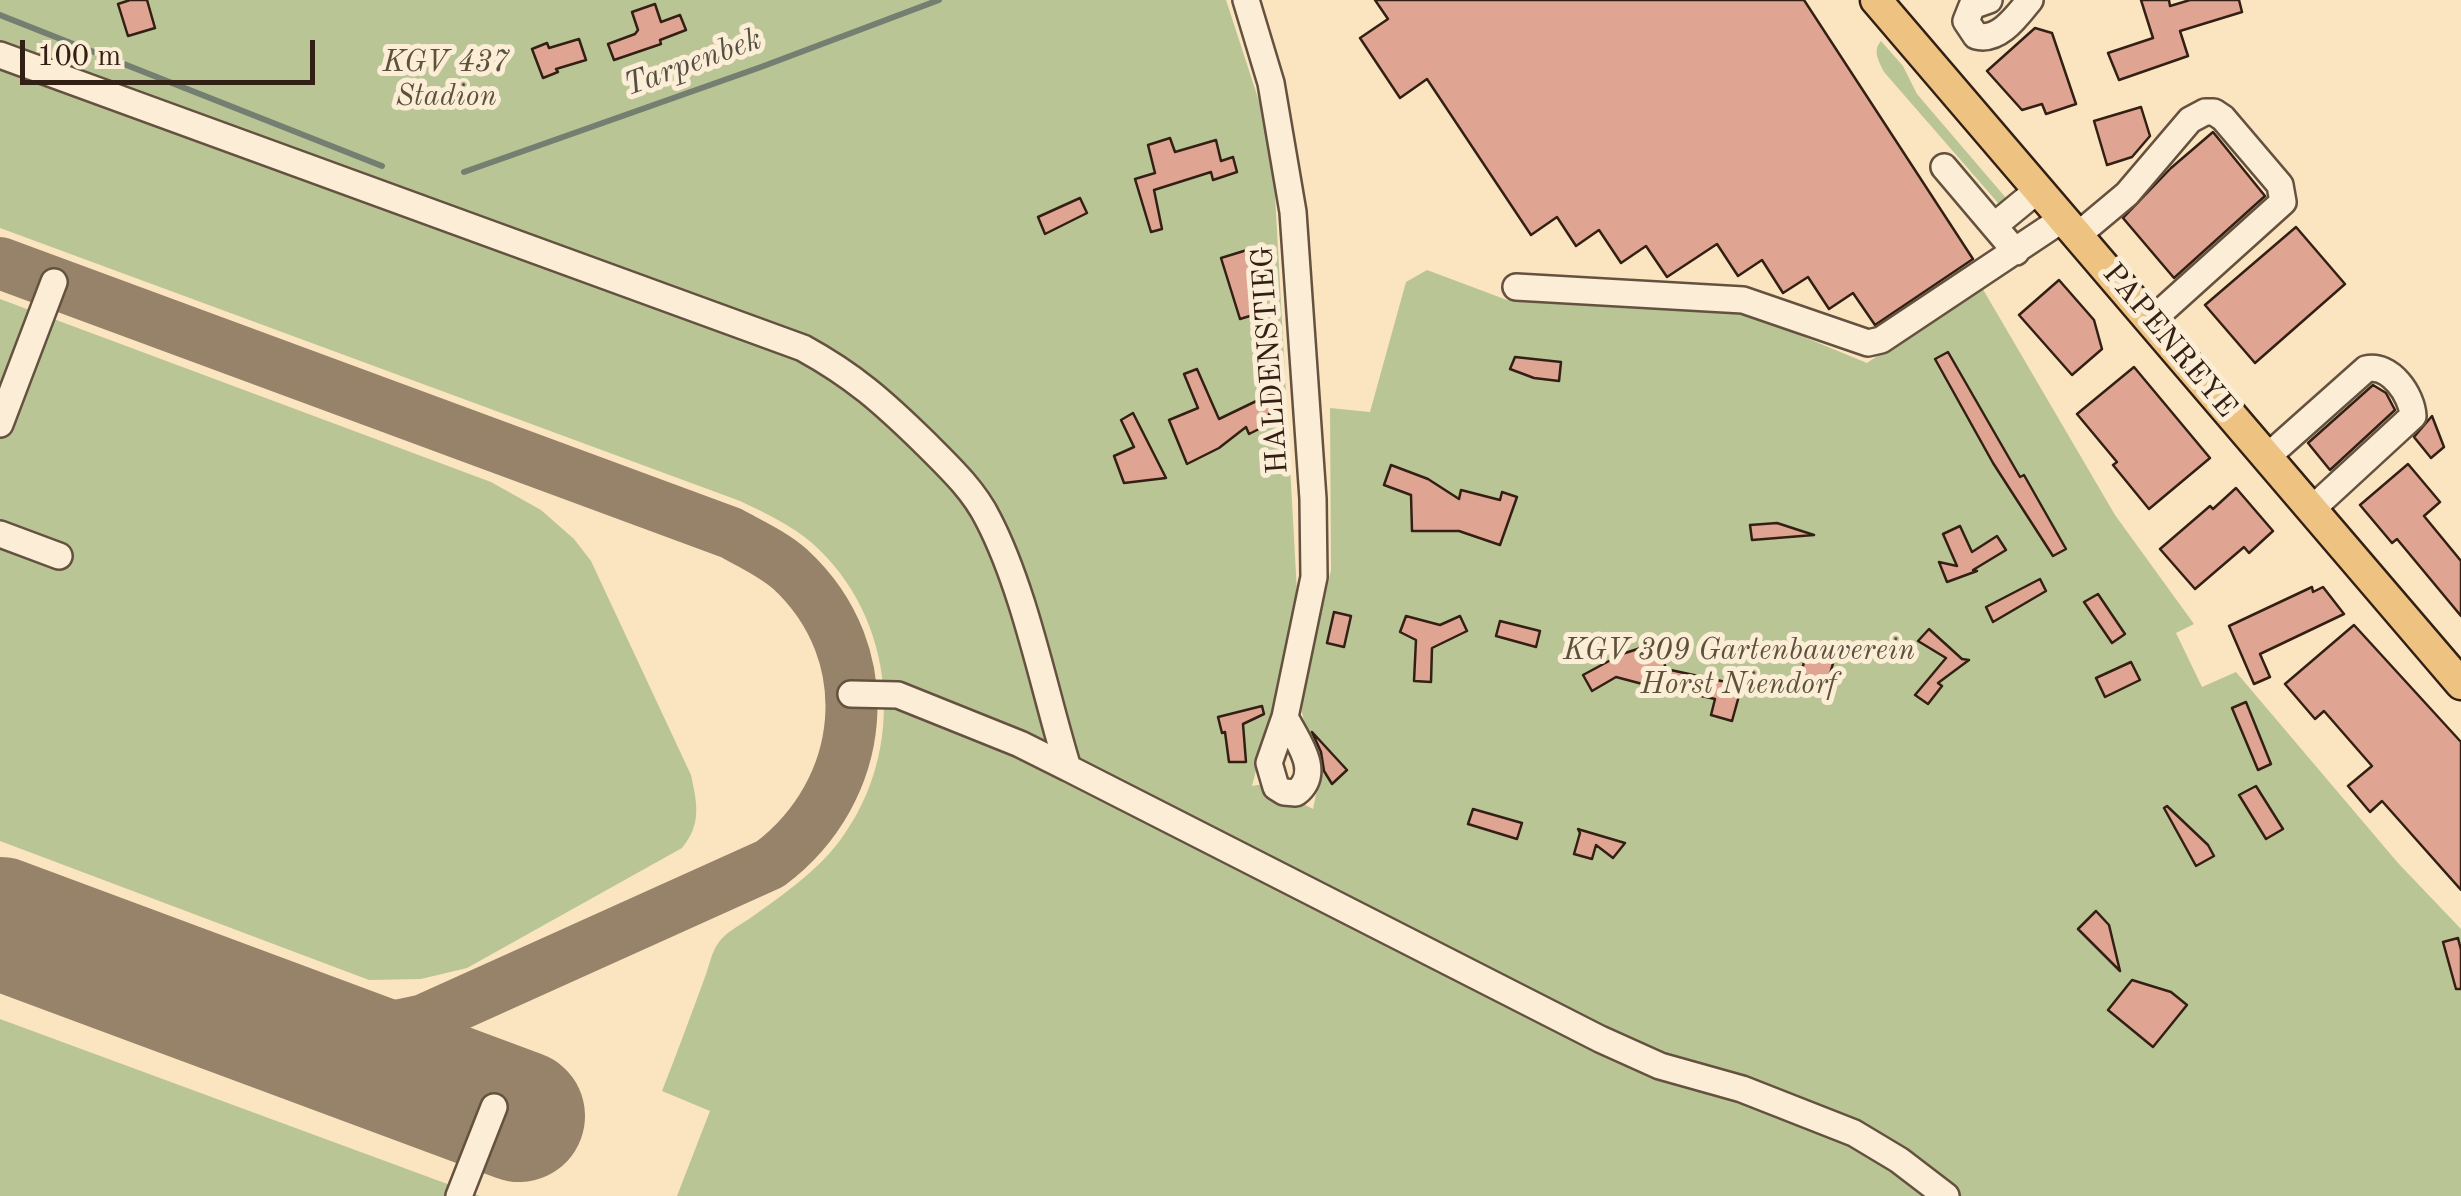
<!DOCTYPE html>
<html>
<head>
<meta charset="utf-8">
<style>
	body { margin:0 }
	#map { position:relative; width:2461px; height:1196px; overflow:hidden; background:#fbe4c0; font-family:"Old Standard TT",serif }
	canvas { display:block }
	.scale { position:absolute; left:20px; top:40px; width:295px; height:45px; box-sizing:border-box; border:5px solid #332014; border-top:0; padding-left:12px; font-size:30px; line-height:35px; white-space:nowrap; color:#332014; -webkit-text-stroke:8px #fcedd6; paint-order:stroke }
</style>
</head>
<body>
<div id="map">
<canvas width="2461" height="1196"></canvas>
<div class="scale">100 m</div>
</div>
<script>
const ctx = document.querySelector('canvas').getContext('2d');
ctx.lineJoin = 'round';
function paint(path, color) { ctx.fillStyle = color; ctx.fill(path, 'evenodd'); }
function trace(path, color, width, dash) { ctx.strokeStyle = color; ctx.lineWidth = width; ctx.lineCap = dash ? 'butt' : 'round'; ctx.setLineDash(dash || []); ctx.stroke(path); }
function write(font, color, halo, rows, align = 'center') {
  ctx.font = font + ' "Old Standard TT",serif'; ctx.lineWidth = 10; ctx.setLineDash([]); ctx.textBaseline = 'middle'; ctx.strokeStyle = halo; ctx.fillStyle = color; for (const [text, x, y, turn = 0] of rows) {
    ctx.save(); ctx.translate(x, y); ctx.rotate((+turn || 0) * Math.PI / 180); ctx.textAlign = isNaN(turn) ? turn : align; if (halo) ctx.strokeText(text, 0, 0); ctx.fillText(text, 0, 0); ctx.restore();
  }
}
paint(new Path2D(`
	M0,0H1226L1272,141L1298,610L1252,786L1264,784L1313,809L1323,761L1315,758L1311,749L1300,705L1331,570L1330,408L1370,412L1406,282L1427,270L1507,300L1741,311L1867,363L1981,286L2115,515L2194,624L2176,633L2202,687L2236,672L2398,863L2461,929V1196H677L710,1111L662,1091C677,1053 691,1015 705,977C709,967 712,950 719,942C725,933 740,925 749,919C781,896 817,872 841,839C907,750 897,618 812,543C791,525 765,513 740,501L0,228ZM2130,982L2142,991L2147,984L2171,992L2187,1005L2153,1046L2108,1010Z
	M1881,41L1903,66L1917,94L2012,205L2005,211L1884,72C1879,61 1872,51 1881,41Z
	M0,299L491,482L541,510L574,539L591,561L691,775C697,803 702,824 682,848L467,968L421,979L369,980L0,841Z
	M0,1019L480,1196H0Z`), '#bac596');
trace(new Path2D(`
	M0,15L382,166
	M464,172L761,67L939,0`), '#747f71', 6);
trace(new Path2D(`
	M0,263L731,533C751,544 773,554 790,569C882,654 867,791 770,864L424,1020C382,1030 334,1037 292,1027C264,1020 237,1010 209,1001`), '#97826a', 52);
trace(new Path2D(`
	M0,923L519,1116`), '#97826a', 132);
const building = new Path2D(`
	M130,0H147L155,28L128,36L118,4Z
	M1375,0H1804L1973,259L1875,325L1853,293L1829,309L1808,277L1783,293L1762,260L1738,276L1717,244L1667,277L1646,246L1621,263L1599,230L1576,246L1557,217L1531,235L1427,79L1400,98L1360,38L1388,19Z
	M2141,0H2169L2170,6L2190,0H2239L2242,12L2180,31L2188,56L2119,80L2108,53L2153,38Z
	M655,4L661,22L680,15L686,30L660,40L661,44L614,60L608,44L635,34L638,30L632,12Z
	M2035,28L2052,33L2076,104L2046,114L2042,104L2022,110L1987,71Z
	M579,39L586,60L556,69L558,72L543,78L532,49L547,43L549,48Z
	M2141,107L2150,136L2132,157L2107,165L2094,121Z
	M2213,132L2265,196L2174,278L2123,218L2171,168Z
	M1170,138L1175,152L1216,140L1221,161L1233,157L1237,172L1213,180L1211,172L1154,190L1162,229L1151,232L1135,179L1155,173L1148,145Z
	M1080,198L1087,213L1045,234L1038,217Z
	M2296,227L2345,284L2255,363L2205,305Z
	M1247,250L1263,312L1240,319L1221,258Z
	M2059,280L2094,320L2102,349L2072,375L2019,315Z
	M1948,352L2020,477L2024,475L2066,549L2053,556L1993,463L1935,359Z
	M1515,357L1561,362L1559,381L1534,378L1510,369Z
	M2134,367L2210,458L2149,509L2113,465L2117,462L2077,414Z
	M1197,369L1219,419L1273,393L1280,408L1269,414L1273,422L1249,434L1246,427L1219,448L1187,464L1169,420L1198,408L1184,374Z
	M2373,385L2386,393L2395,410L2330,470L2308,443Z
	M1133,413L1166,478L1124,483L1114,456L1134,447L1121,420Z
	M2432,416L2444,447L2431,458L2414,437Z
	M2408,464L2440,502L2424,516L2461,561V616L2397,539L2392,543L2360,505Z
	M1391,465L1428,479L1459,499L1461,490L1500,500L1502,492L1517,497L1500,545L1459,531H1412L1411,495L1384,485Z
	M2236,488L2273,531L2249,553L2244,547L2195,589L2160,549L2210,506L2213,509Z
	M1777,523L1814,535L1752,540L1750,525Z
	M1960,526L1972,552L1997,536L2006,550L1973,570L1977,571L1947,582L1939,562L1957,566L1943,534Z
	M2040,579L2046,591L1993,622L1986,607Z
	M2312,587L2313,592L2323,587L2344,614L2260,654L2270,677L2254,684L2229,626Z
	M2098,594L2125,634L2112,643L2084,602Z
	M1334,612L1351,616L1344,647L1327,643Z
	M1406,616L1440,625L1460,616L1467,631L1432,648L1431,682L1414,681L1416,640L1400,632Z
	M1500,621L1540,631L1536,647L1496,636Z
	M2354,625L2461,742V890L2382,801L2370,812L2348,786L2372,766L2324,711L2315,719L2285,684Z
	M1929,629L1962,659L1969,660L1938,683L1942,686L1928,704L1915,695L1946,658L1918,641Z
	M1650,645L1652,651L1660,648L1666,669L1726,682L1729,670L1745,674L1732,721L1711,715L1715,699L1670,689L1669,691L1616,677L1592,691L1583,675L1622,654Z
	M1808,646L1836,653L1828,681L1801,674Z
	M2131,662L2140,680L2105,697L2096,678Z
	M2246,702L2271,764L2258,770L2232,708Z
	M1262,706L1264,714L1243,724L1246,762H1229L1225,732L1222,733L1218,717Z
	M1312,732L1347,770L1332,784L1324,771L1321,752Z
	M2256,786L2283,829L2266,839L2239,795Z
	M2167,806L2208,845L2214,856L2196,866L2164,808Z
	M1473,809L1522,823L1517,839L1468,824Z
	M1578,829L1581,830L1625,843L1613,858L1596,845L1592,859L1574,854L1580,833Z
	M2096,911L2109,925L2120,971L2078,929Z
	M2458,938L2461,950V989H2456L2443,942Z
	M2132,980L2171,992L2187,1005L2153,1047L2108,1010Z`);
paint(building, '#e0a592');
trace(building, '#332014', 2.5);
const minor = new Path2D(`
	M1246,0L1271,83L1293,212L1313,499L1314,577L1285,717L1269,763L1276,787L1284,792L1296,793C1323,772 1297,741 1285,717
	M1989,0L1972,6L1966,21L1976,36C1999,42 2017,16 2030,0
	M0,55L803,348C854,376 883,402 924,442C948,466 973,489 988,519C1025,590 1044,690 1068,768L1600,1039L1660,1066L1742,1089L1854,1133L1899,1160L1946,1196
	M1944,167L2016,252
	M1994,226L2039,189
	M2078,235L2127,194L2190,120L2205,112H2214L2223,118L2280,185L2283,202L2152,320
	M1516,287L1743,300L1868,343L1881,340L2064,218
	M0,424L54,282
	M2267,457L2366,369C2390,363 2412,395 2413,416L2312,509
	M0,534L59,556
	M851,694L898,695L1020,744L1068,768
	M459,1196L494,1107`);
const major = new Path2D(`
	M1876,0L2461,684`);
trace(minor, '#65513f', 30);
trace(major, '#332014', 35);
trace(minor, '#fcedd6', 25);
trace(major, '#eec280', 30);
write('italic 30px', '#5c523b', '#fcedd6', [
	["KGV 437",446,63],
	["Stadion",446,97],
	["KGV 309 Gartenbauverein",1739,651],
	["Horst Niendorf",1739,685]
]);
write('30px', '#332014', '#fcedd6', [
	["PAPENREYE",2169,341,50],
	["HALDENSTIEG",1271,360,-94]
]);
write('italic 32px', '#535042', '#fcedd6', [
	["Tarpenbek",693,63,-20]
]);
</script>
</body>
</html>
